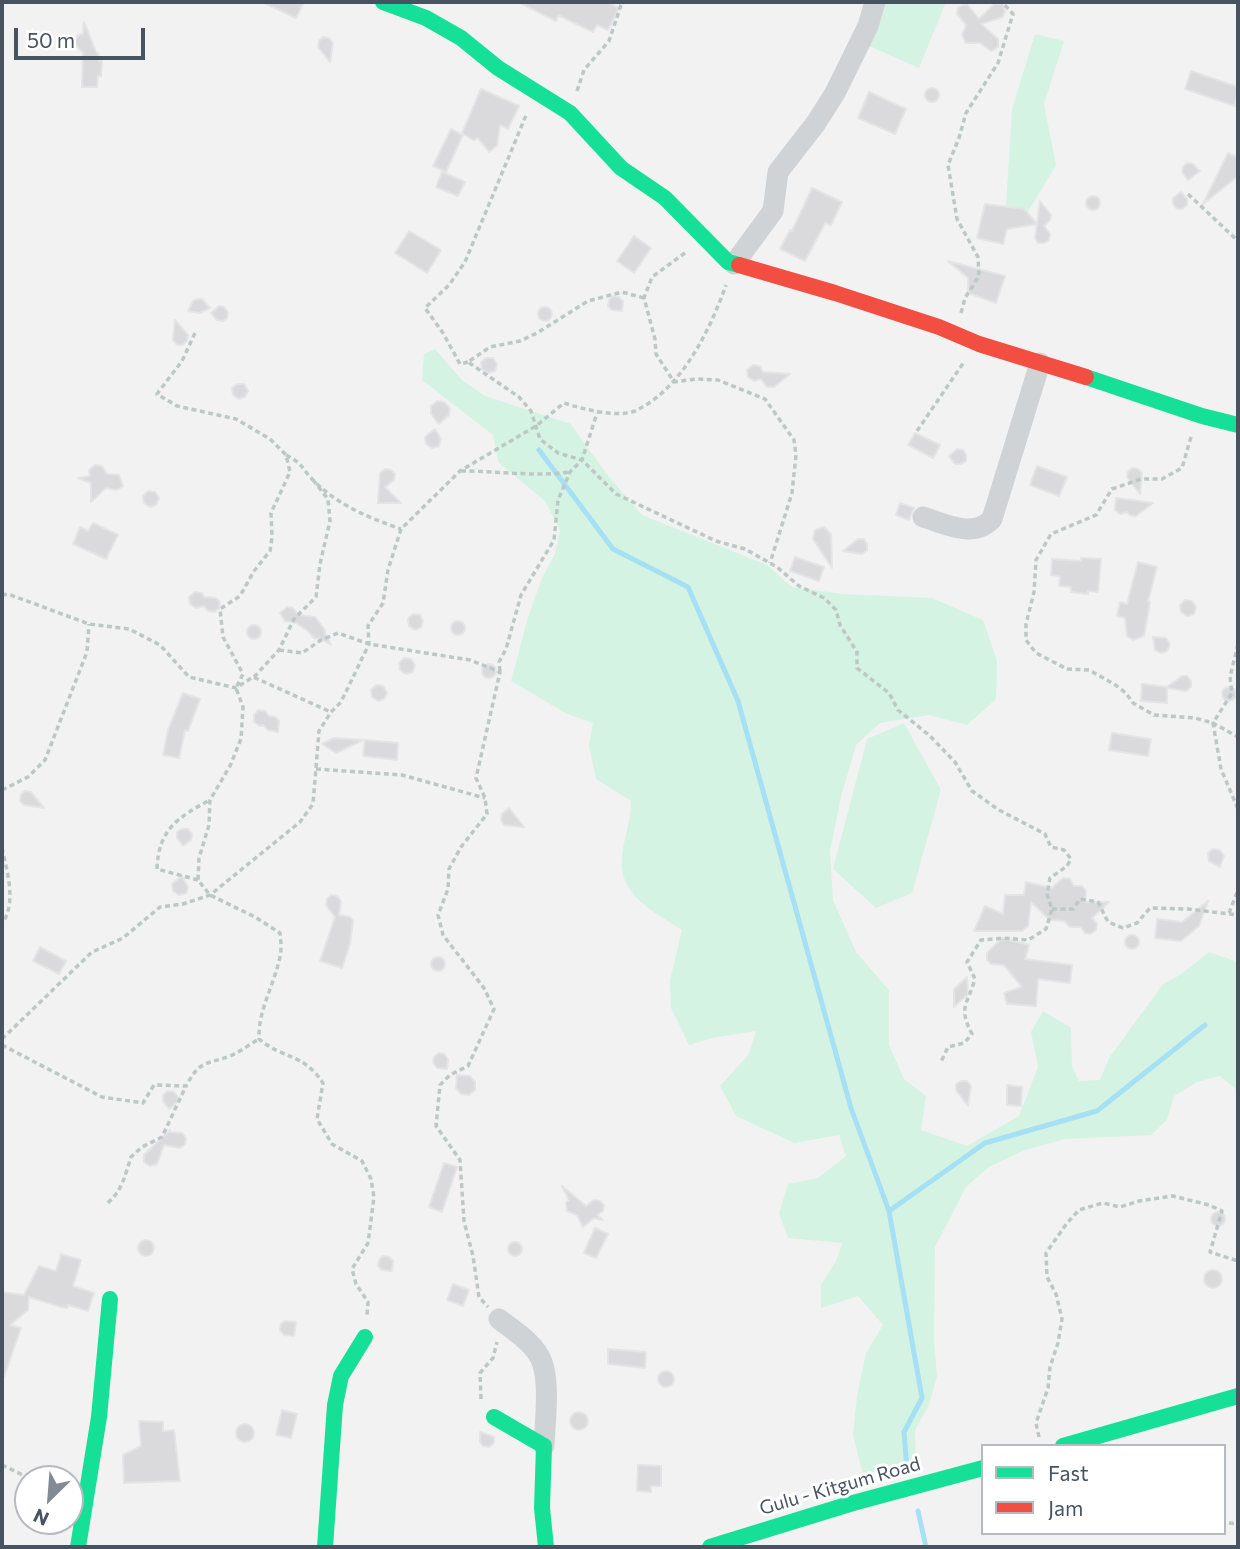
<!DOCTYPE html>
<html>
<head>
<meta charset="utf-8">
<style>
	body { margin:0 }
	#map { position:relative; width:1240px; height:1549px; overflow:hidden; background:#f3f2f2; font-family:Commissioner,sans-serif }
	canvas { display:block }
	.frame { position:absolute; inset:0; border:4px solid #475361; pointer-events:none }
	.legend { position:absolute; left:981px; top:1444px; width:245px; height:91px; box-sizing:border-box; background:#fff; border:2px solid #b5bac0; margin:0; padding:9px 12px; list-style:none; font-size:21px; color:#475361 }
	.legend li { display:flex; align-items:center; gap:14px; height:35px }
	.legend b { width:35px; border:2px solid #b5bac0 }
	.north { position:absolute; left:14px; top:1465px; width:70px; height:70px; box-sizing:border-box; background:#fff; border:2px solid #b5bac0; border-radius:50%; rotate:205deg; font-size:19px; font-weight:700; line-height:28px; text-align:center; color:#475361 }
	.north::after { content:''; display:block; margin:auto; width:24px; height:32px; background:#838b94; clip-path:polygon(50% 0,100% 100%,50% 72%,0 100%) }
	.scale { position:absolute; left:14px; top:28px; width:131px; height:32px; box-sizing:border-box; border:4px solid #475361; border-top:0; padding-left:9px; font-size:21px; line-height:24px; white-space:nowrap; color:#475361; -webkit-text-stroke:5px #fff; paint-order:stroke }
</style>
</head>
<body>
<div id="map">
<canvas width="1240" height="1549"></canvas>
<div class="frame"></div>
<ul class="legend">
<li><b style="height:9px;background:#16e098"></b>Fast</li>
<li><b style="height:9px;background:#f24e42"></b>Jam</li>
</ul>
<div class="north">N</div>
<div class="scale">50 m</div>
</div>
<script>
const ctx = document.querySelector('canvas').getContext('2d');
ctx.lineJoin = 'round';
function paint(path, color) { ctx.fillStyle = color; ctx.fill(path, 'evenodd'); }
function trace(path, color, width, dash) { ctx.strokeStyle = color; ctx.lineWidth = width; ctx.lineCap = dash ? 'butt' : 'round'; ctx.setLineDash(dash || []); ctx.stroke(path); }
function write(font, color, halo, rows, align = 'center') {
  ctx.font = font + ' Commissioner,sans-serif'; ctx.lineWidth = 6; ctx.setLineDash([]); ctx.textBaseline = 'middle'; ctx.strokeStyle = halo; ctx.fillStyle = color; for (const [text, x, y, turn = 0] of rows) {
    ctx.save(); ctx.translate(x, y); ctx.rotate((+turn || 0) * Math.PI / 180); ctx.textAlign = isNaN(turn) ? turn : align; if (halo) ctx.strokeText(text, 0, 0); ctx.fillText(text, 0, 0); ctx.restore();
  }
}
paint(new Path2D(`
	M883,2H946L919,68L869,46Z
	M1035,34L1064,41L1044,104L1056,165L1028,212L1006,206L1012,109Z
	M435,349L462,380L485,396L571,424L605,472L642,515L767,565L792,587L843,594L932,598L983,620L997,661L996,699L967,725L929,715L880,723L856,745L841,797L830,852L833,900L856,952L889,990V1045L904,1079L926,1096L921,1130L967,1146L1019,1116L1038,1067L1031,1032L1043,1011L1071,1028L1072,1066L1079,1081L1100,1080L1109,1058L1163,984L1180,975L1209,952L1238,962V1091L1220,1076L1197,1082L1174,1096L1167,1120L1151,1135L1065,1139L1025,1150L989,1167L966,1187L935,1247L934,1340L937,1376L929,1405L915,1430L916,1467L863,1474L853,1435L857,1396L866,1353L883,1325L858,1296L821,1308V1285L837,1259L842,1243L788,1238L779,1213L788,1184L818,1178L846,1156L839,1135L794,1143L736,1116L720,1086L749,1054L756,1031L712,1038L689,1045L671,1008L670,980L682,930C651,910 614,893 623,849C626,831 631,820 631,801L596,779L589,746L593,723L567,714L511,681L528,617L542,578L555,554L560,530L545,501L498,462L493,435L422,380L424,354Z
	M904,723L941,790L912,893L876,908L833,869L867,739Z`), '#d5f3e2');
trace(new Path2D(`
	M539,450L613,549L688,587L738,701L851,1108L889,1211L922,1398L904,1432L907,1469
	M889,1211L985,1143L1097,1111L1205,1025
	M918,1511L926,1547`), '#a6e0f4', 5);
const building = new Path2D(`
	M262,2H304L296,18Z
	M518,2H606L619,8L608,30L597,25L593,32L558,15L556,21Z
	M994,4H1002L1005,11L1003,17L981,24L998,39V47L991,51L980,43H966L962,35L966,25L957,14L958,8L963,5H968L979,19Z
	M84,22L96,52L98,53L99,61H102L101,76H98L97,87H82L83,53L74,43L78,35L83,34Z
	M323,37L329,38L333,43L330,62L318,47L319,41Z
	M1191,71L1238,87L1235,106L1185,89Z
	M925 95a7 7 0 1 1 14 0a7 7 0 1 1-14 0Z
	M481,89L519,106L508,129L500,125L497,146L489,152L478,138L473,140L462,133Z
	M869,92L906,109L895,134L858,118Z
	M451,129L463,135L446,172L433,166Z
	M1228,153L1238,158V176L1203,204Z
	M1187,163L1193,164L1200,171L1188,180L1182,172L1183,167Z
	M442,172L465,182L458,196L436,187Z
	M812,188L842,202L831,225L825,223L823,227L805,261L780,249L790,230L792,231Z
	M1181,192L1187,199V205L1182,209L1176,208L1173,204V198Z
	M1086 203a7 7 0 1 1 14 0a7 7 0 1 1-14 0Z
	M1040,201L1051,215L1050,220L1044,226L1050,234L1049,240L1044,243H1038L1035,238L1037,224L1007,229L1003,244L977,238L985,204L1024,209L1037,224Z
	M409,231L441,250L427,273L395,253Z
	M634,236L651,248L634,273L617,261Z
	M948,261L1005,276L996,303L968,293V278Z
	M613,296L619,297L623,301L622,311L612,310L608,306L609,300Z
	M197,299H202L210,308L200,313L188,311L193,301Z
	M219,306L224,307L228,312L227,318L223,321L217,320L211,313Z
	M538 314a7 7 0 1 1 14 0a7 7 0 1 1-14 0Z
	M175,320L188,335L187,341L182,345L176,344L173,340Z
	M486,358H493L497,364L495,371L488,373L482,369L481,362Z
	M753,365L760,366L763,372L790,374L774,387H767L761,379L754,381L748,377L747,370Z
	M237,384H244L248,391L245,397L239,399L233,395L232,388Z
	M437,401L444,402L450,408L449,415L439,424L431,414V406Z
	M435,429L441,439L439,446L432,448L426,444L425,437Z
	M915,433L940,445L933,458L908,445Z
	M957,449L963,450L966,455V461L961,464H955L949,456Z
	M95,465L102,466L107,474L119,475L123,486L117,490L106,488L91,502V483L78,478L90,476L89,470Z
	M1037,466L1067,477L1059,496L1030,485Z
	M1132,468L1138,469L1142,473L1140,494L1127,477L1128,472Z
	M385,469L391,470L395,474L394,480L385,487L401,503H378L380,473Z
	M148,491L155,492L159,498L156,505L150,507L144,503L143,496Z
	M1116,498L1132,500L1153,503L1136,516L1130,515L1127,512L1120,514L1115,510Z
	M900,503L914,508L909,520L896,515Z
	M93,523L118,535L106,559L73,544L80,527L88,531Z
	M824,527L831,534L832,568L813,539L815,530Z
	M858,539H864L867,544V550L862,554L843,551Z
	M795,557L824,567L819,581L790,571Z
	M1081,558L1101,559L1098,592L1088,591V594L1071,592V587L1059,586L1060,576L1051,575L1052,559L1081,561Z
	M1138,562L1157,567L1148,601L1150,602L1144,636L1133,640L1127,636L1125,618L1117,616L1120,602L1127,604Z
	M195,592L202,593L204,597L216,598L220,602L219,608L215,612L208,611L204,606L196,608L190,604L189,597Z
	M1185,600L1192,601L1196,607L1194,614L1187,616L1181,612L1180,605Z
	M287,607L293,608L298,615L315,617L325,630V634L331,645L321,639L314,638L308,631L296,623L285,621L280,613Z
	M413,614L420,615L423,621L421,627L415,630L409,626L408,619Z
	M451 628a7 7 0 1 1 14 0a7 7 0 1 1-14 0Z
	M247 632a7 7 0 1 1 14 0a7 7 0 1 1-14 0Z
	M1153,637L1166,638L1170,644L1167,651L1161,653L1155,650Z
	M404,658L411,659L415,665L413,672L406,674L400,670L399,663Z
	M482 671a7 7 0 1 1 14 0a7 7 0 1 1-14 0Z
	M1182,676H1187L1191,681V687L1186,691L1167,688V703L1141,701L1142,684L1167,687Z
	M376,685L383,686L387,693L384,699L378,701L372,697L371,690Z
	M1222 694a7 7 0 1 1 14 0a7 7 0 1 1-14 0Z
	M183,693L200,699L188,731L185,730L179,758L163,755L168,730Z
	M258,710L265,711L269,716L275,717L279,721L278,732L268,730L263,725L260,726L254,722V715Z
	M1112,733L1151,739L1148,756L1109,750Z
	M334,738L363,740L336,753L322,744Z
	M365,740L398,743L397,760L363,756Z
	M25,791L31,792L44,808L24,805L20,801L21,795Z
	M509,808L524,827L504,825L501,820L502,814Z
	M182,829H188L192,834L191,840L183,846L177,838V832Z
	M1213,849L1220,850L1224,856L1220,867L1209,861L1208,853Z
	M182,876L188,887L186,893L179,895L173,891L172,884Z
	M1063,878L1070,879L1074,886H1082L1086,891L1085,902H1109L1092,918L1097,924L1096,930L1091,934L1085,933L1081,927H1070L1064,921L1050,920L1031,902L1028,926L1022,931H974L985,906L1003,914L1005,895H1024L1026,882L1052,888Z
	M331,895L337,896L341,901L339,915L350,917L353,921L350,944L342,968L320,961L335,917L326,905L327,899Z
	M1208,901L1199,926L1181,941L1155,938L1157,919L1182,922Z
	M1125 942a7 7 0 1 1 14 0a7 7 0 1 1-14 0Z
	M1002,938L1029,945L1025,959L1072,965L1070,983L1038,979L1036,1006L1007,1004L1004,993L1022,987L1004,965L991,964L987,960V953Z
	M40,947L66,961L59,974L33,961Z
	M431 964a7 7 0 1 1 14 0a7 7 0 1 1-14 0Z
	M967,977L968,994L954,1007V989Z
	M439,1053L444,1054L448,1059L447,1069L437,1068L433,1063L434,1057Z
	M457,1075L470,1076L475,1082V1090L469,1095L461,1094L456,1088Z
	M961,1081H967L971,1086L968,1106L956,1090V1084Z
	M1007,1085L1022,1087L1021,1106L1007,1105Z
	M168,1091L174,1092L178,1097L177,1102L169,1109L163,1101V1095Z
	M170,1130L169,1132L182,1133L186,1138L185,1144L180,1148L164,1145L157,1164L150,1166L144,1162V1155Z
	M444,1163L457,1167L442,1212L429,1207Z
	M562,1186L586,1206L594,1200L600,1201L604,1205L603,1211L597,1215L603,1220L594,1218L583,1227L577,1215L567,1211L566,1203L569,1200Z
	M1211 1219a7 7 0 1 1 14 0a7 7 0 1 1-14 0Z
	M595,1228L608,1234L596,1258L584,1253Z
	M138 1248a8 8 0 1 1 16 0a8 8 0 1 1-16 0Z
	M508 1249a7 7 0 1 1 14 0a7 7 0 1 1-14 0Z
	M61,1254L81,1260L73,1286L94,1293L88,1311L68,1305L67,1308L61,1307L29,1297L28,1310L10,1325L21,1328L4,1377H2V1292L24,1295L39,1266L56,1271Z
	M383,1256L389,1257L393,1261L392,1271L382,1270L378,1266L379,1260Z
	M1204 1279a9 9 0 1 1 18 0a9 9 0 1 1-18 0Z
	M453,1284L469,1290L463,1306L447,1300Z
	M285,1321L296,1322L294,1336L284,1335L280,1330L281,1324Z
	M608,1349L646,1352L645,1368L608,1364Z
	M658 1379a8 8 0 1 1 16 0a8 8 0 1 1-16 0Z
	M282,1410L297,1414L291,1438L276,1435Z
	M570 1421a9 9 0 1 1 18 0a9 9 0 1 1-18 0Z
	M139,1421L163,1422V1431L174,1430L180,1481L124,1483L123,1455L141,1446Z
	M236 1433a9 9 0 1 1 18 0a9 9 0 1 1-18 0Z
	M480,1432L494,1437V1443L489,1447L483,1446L480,1442Z
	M638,1465L661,1466V1486H651V1492L637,1491Z`);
paint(building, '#dadadc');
trace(building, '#e4e4e5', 2);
trace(new Path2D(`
	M577,91L584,70L609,41L622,2
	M1188,194L1238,241
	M685,253L652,277L644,298L655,339L656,354L674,382L696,379L718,380L765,399L794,440L796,455L792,493L770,563
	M644,298L622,292L588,301L537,333L520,341L490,347L468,362L519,397L531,411L540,439L558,453L582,460L616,494L716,541L745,549L777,567L799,586L824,598L836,610L840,625L857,652V668L889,693L898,710L930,736L955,762L972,791L999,810L1045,834L1051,847L1064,850L1071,859L1067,866L1050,878L1047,894L1052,909L1046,929L1028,940L1003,938L981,940L967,962L975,979C967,1006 958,1007 972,1034L964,1043L948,1047L941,1062
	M961,313L965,298L979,276L978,257L957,219L948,165L959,138L966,113L998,63L1013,14L1002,2
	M195,333L182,361L157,394L177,406L236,419L270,439L286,455L290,472L271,513L272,537L270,551L254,571L240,596L220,609L223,637L243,674L236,688L243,707L241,739L230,766L210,800L209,825L199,858L198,880L210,895L255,917L280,933C281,942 282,952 279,961C273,987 258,1011 259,1039C284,1060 302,1052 323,1083L317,1119L332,1144L362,1161L371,1179L374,1197L368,1243L352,1269L356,1284L368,1302L367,1315
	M468,362L460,364L443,333L425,308L449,285L465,262L527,113
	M917,431L964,362
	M1191,437L1182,468L1162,479H1141L1112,489L1096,515L1051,534L1036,560L1034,592L1026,624V640L1036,653L1067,669L1089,670L1114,684L1126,693L1133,703L1154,715L1195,718L1213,723L1221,769L1238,809
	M286,455C305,465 300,467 314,481C338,505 369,518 401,529
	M461,471C497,471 534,477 570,472
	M2,595L8,594L89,624L129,629L160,645L189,677L236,688L253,677L331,712
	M1238,644L1230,677L1232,693L1213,723L1238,737
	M279,650L302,653L321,640L338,633L369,644L470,660L500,672L476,778L485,798L487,814L461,847L449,869L448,889L438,915L443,935L484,988L494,1009L468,1066L450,1075L440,1085L436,1126L460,1160L464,1221L473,1256L479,1297L488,1307
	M500,671L499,662L506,649L521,595L554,540L558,500L570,472L582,460L597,413
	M254,677L279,650L294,619L316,597L320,564L330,521L328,499L313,480
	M316,769L402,775L485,798
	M2,790L28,777L45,760L87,652L89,624
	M2,848C7,872 17,902 2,924
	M198,880L157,869C158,830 178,817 210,800
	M1052,909H1073L1080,899L1098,902L1108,922L1123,928L1137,923L1150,908L1188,909L1238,915
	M1229,913L1238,890
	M2,1039L92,952L123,938L160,907L183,904L210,895L300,822L313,804L319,731L331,712L341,702L369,644L368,626L383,603L388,570L401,529L460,471L536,426L564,403C583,409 619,419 637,410C682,388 710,330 726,285
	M2,1045L102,1097L143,1103L154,1085L186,1086C200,1060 205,1065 230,1056C240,1052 250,1044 259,1039
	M108,1203L118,1192L124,1179L131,1157L142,1147L162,1137L186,1086
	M481,1399L480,1373L493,1358L497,1342
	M1039,1437L1036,1423L1048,1388L1050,1367L1058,1343L1062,1319L1056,1294L1047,1277L1046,1253L1067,1223L1079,1210L1103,1203L1120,1207L1139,1201L1173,1196L1209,1205L1222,1211L1210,1252L1238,1261
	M2,1465L31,1479
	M1229,1523L1238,1524`), '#bcc8c6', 3.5, [5, 3.5]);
trace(new Path2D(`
	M734,264L773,211L778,172L816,123L835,93L868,26L875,2
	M923,517C946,524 973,539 992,519L1040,363
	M499,1319C513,1330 536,1344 542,1362C550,1384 545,1423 544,1446`), '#d0d3d6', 21);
trace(new Path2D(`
	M383,2L426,18L461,38L498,68L570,113L621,168L665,198L728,262L739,265
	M1086,377L1202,416L1238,425
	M494,1417L544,1446L542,1508L546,1547
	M1063,1446L1238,1396
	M78,1547L99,1417L110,1299
	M325,1547L335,1405L341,1376L365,1337
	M710,1547L853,1503L983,1468`), '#16e098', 16);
trace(new Path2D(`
	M739,265L835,293L939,327L979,344L1086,377`), '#f24e42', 16);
write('19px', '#475361', '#fff', [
	["Gulu - Kitgum Road",840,1486,-16]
]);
</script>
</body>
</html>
